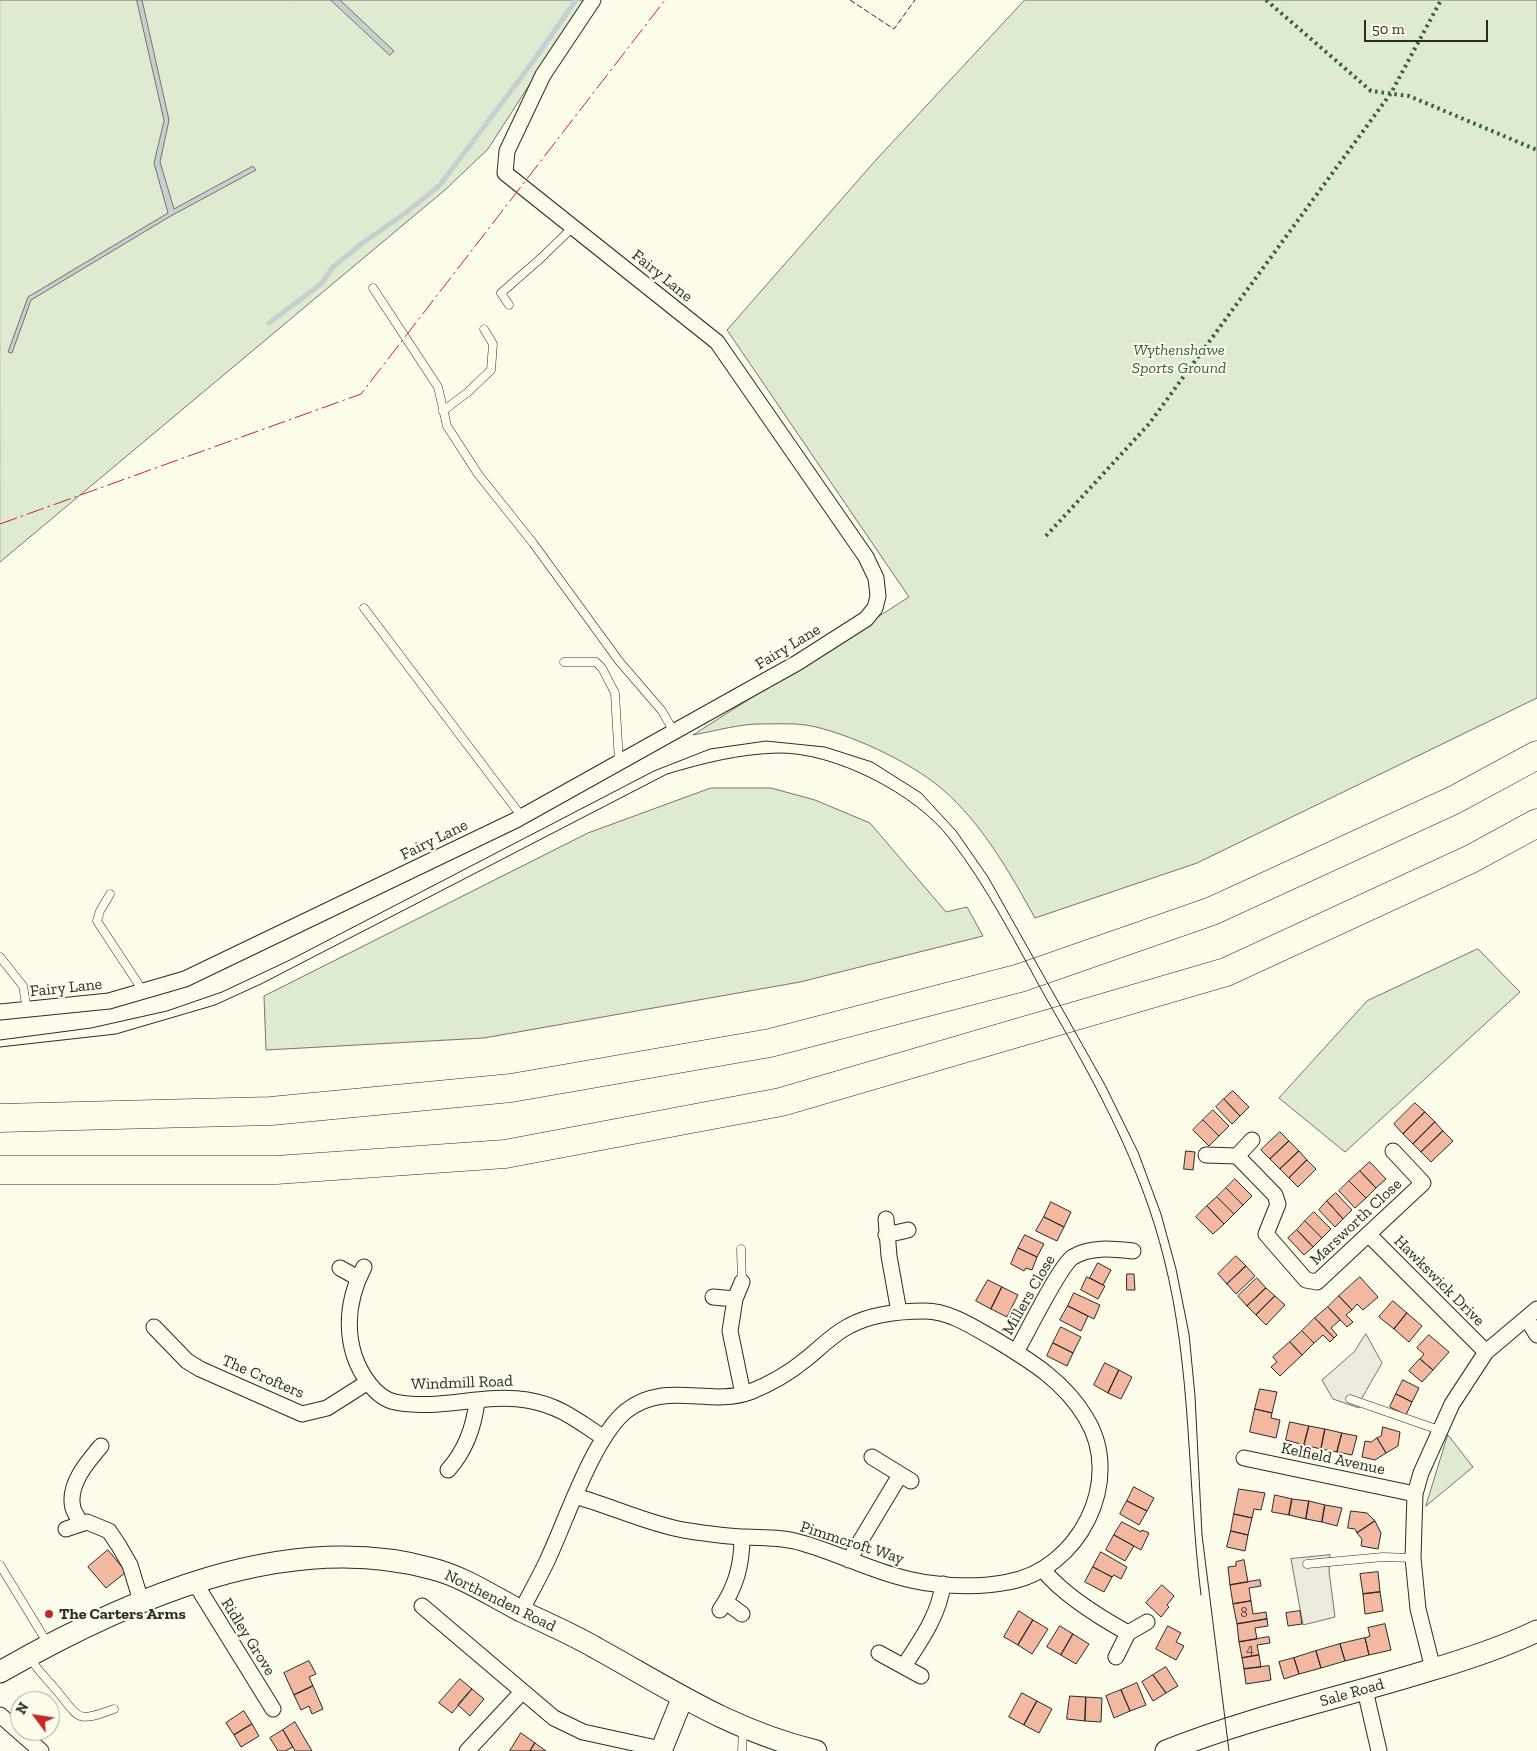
<!DOCTYPE html>
<html>
<head>
<meta charset="utf-8">
<style>
	body { margin:0 }
	#map { position:relative; width:1537px; height:1751px; overflow:hidden; background:#fdfbea; font-family:"Zilla Slab",serif }
	canvas { display:block }
	.north { position:absolute; left:10px; top:1691px; width:50px; height:50px; box-sizing:border-box; background:#fdfbea; border:1px solid #a9a89e; border-radius:50%; rotate:301deg; font-size:14px; font-weight:700; line-height:20px; text-align:center; color:#2b2b2b }
	.north::after { content:''; display:block; margin:auto; width:18px; height:22px; background:#c62828; clip-path:polygon(50% 0,100% 100%,50% 72%,0 100%) }
	.scale { position:absolute; left:1364px; top:20px; width:124px; height:22px; box-sizing:border-box; border:2px solid #2b2b2b; border-top:0; padding-left:6px; font-size:15px; line-height:18px; white-space:nowrap; color:#2b2b2b; -webkit-text-stroke:4px #fdfbea; paint-order:stroke }
</style>
</head>
<body>
<div id="map">
<canvas width="1537" height="1751"></canvas>
<div class="north">N</div>
<div class="scale">50 m</div>
</div>
<script>
const ctx = document.querySelector('canvas').getContext('2d');
ctx.lineJoin = 'round';
function paint(path, color) { ctx.fillStyle = color; ctx.fill(path, 'evenodd'); }
function trace(path, color, width, dash) { ctx.strokeStyle = color; ctx.lineWidth = width; ctx.lineCap = dash ? 'butt' : 'round'; ctx.setLineDash(dash || []); ctx.stroke(path); }
function write(font, color, halo, rows, align = 'center') {
  ctx.font = font + ' "Zilla Slab",serif'; ctx.lineWidth = 4; ctx.setLineDash([]); ctx.textBaseline = 'middle'; ctx.strokeStyle = halo; ctx.fillStyle = color; for (const [text, x, y, turn = 0] of rows) {
    ctx.save(); ctx.translate(x, y); ctx.rotate((+turn || 0) * Math.PI / 180); ctx.textAlign = isNaN(turn) ? turn : align; if (halo) ctx.strokeText(text, 0, 0); ctx.fillText(text, 0, 0); ctx.restore();
  }
}
const green = new Path2D(`
	M0,0H584L488,149L446,189L0,562Z
	M1025,0H1537V698L1197,863L1035,918C1010,873 982,823 942,789C911,762 847,732 806,725C791,723 775,724 760,724C739,724 715,731 693,735L909,597L727,330L875,161Z
	M711,788H771L815,800L870,823L946,912L967,907L983,936L800,982L484,1038L266,1050L264,996L588,833Z
	M1478,949L1520,992L1345,1152L1279,1098L1367,1001Z
	M1448,1435L1473,1467L1426,1506Z`);
paint(green, '#deebd1');
trace(green, '#74746e', 1);
const parking = new Path2D(`
	M1366,1334L1382,1363L1362,1398L1359,1408L1333,1399L1322,1380L1354,1352Z
	M1330,1555L1329,1571L1335,1617L1303,1625L1291,1559Z`);
paint(parking, '#eceadb');
trace(parking, '#74746e', 1);
const water = new Path2D(`
	M137,0H142L169,120L160,162L174,209L253,166L256,170L169,217L31,300L12,353L8,352L28,297L168,213L154,163L164,121Z
	M331,0H340L394,51L390,55Z`);
paint(water, '#c7d0d0');
trace(water, '#74746e', 1);
trace(new Path2D(`
	M269,323L321,284L333,267L360,245L408,211L440,185L529,67L576,0`), '#c7d0d0', 5);
const building = new Path2D(`
	M1233,1091L1249,1107L1240,1116L1224,1099Z
	M1224,1099L1240,1116L1232,1124L1216,1107Z
	M1415,1103L1425,1112L1403,1134L1394,1124Z
	M1213,1110L1229,1126L1219,1136L1203,1120Z
	M1425,1112L1435,1122L1413,1144L1403,1134Z
	M1203,1120L1219,1136L1209,1146L1193,1130Z
	M1435,1122L1443,1131L1421,1152L1413,1144Z
	M1443,1131L1453,1141L1431,1162L1421,1152Z
	M1280,1132L1289,1141L1270,1159L1261,1150Z
	M1289,1141L1299,1151L1280,1169L1270,1159Z
	M1186,1151L1195,1152L1193,1170L1184,1169Z
	M1299,1151L1307,1160L1289,1178L1280,1169Z
	M1307,1160L1316,1169L1298,1187L1289,1178Z
	M1370,1162L1386,1179L1376,1188L1360,1171Z
	M1360,1171L1376,1188L1366,1198L1349,1181Z
	M1235,1179L1252,1196L1243,1205L1226,1188Z
	M1349,1181L1366,1198L1355,1208L1339,1191Z
	M1226,1188L1243,1205L1234,1214L1217,1197Z
	M1336,1193L1352,1210L1343,1219L1327,1201Z
	M1217,1197L1234,1214L1224,1224L1207,1206Z
	M1327,1201L1343,1219L1335,1227L1319,1210Z
	M1051,1202L1071,1212L1064,1227L1044,1217Z
	M1207,1206L1224,1224L1213,1234L1196,1217Z
	M1314,1212L1331,1229L1322,1238L1305,1221Z
	M1044,1217L1064,1227L1057,1241L1036,1231Z
	M1305,1221L1322,1238L1313,1247L1297,1230Z
	M1297,1230L1313,1247L1304,1255L1288,1238Z
	M1025,1235L1044,1244L1037,1257L1018,1248Z
	M1018,1248L1037,1257L1032,1270L1026,1268L1024,1271L1011,1264Z
	M1236,1256L1246,1266L1227,1284L1218,1274Z
	M1098,1263L1111,1270L1103,1285L1090,1278Z
	M1246,1266L1255,1276L1236,1294L1227,1284Z
	M1127,1274H1134L1135,1290H1127Z
	M1087,1277L1105,1286L1098,1299L1081,1290Z
	M1360,1277L1378,1297L1363,1310L1357,1304L1352,1310L1339,1296Z
	M1257,1278L1266,1288L1247,1306L1238,1296Z
	M988,1280L1002,1287L991,1309L976,1301Z
	M1002,1287L1018,1295L1007,1317L991,1309Z
	M1266,1288L1275,1296L1256,1315L1247,1306Z
	M1074,1293L1100,1305L1094,1319L1068,1306Z
	M1275,1296L1285,1305L1266,1325L1256,1315Z
	M1339,1296L1352,1310L1346,1315L1353,1322L1347,1327L1328,1307Z
	M1393,1301L1407,1313L1394,1329L1379,1317Z
	M1068,1306L1088,1316L1081,1331L1060,1320Z
	M1328,1307L1340,1320L1331,1328L1337,1335L1334,1338L1315,1318Z
	M1407,1313L1422,1326L1409,1342L1394,1329Z
	M1315,1318L1334,1338L1330,1342L1323,1335L1314,1343L1302,1331Z
	M1061,1327L1081,1337L1073,1353L1053,1343Z
	M1302,1331L1314,1343L1302,1355L1290,1342Z
	M1429,1335L1449,1352L1433,1370L1420,1359L1424,1354L1417,1348Z
	M1290,1342L1302,1355L1280,1376L1271,1367L1277,1362L1273,1357Z
	M1053,1343L1073,1353L1067,1366L1047,1356Z
	M1420,1359L1433,1370L1422,1382L1409,1371Z
	M1105,1363L1119,1370L1108,1393L1094,1385Z
	M1119,1370L1132,1377L1121,1399L1108,1393Z
	M1403,1380L1419,1388L1412,1402L1396,1394Z
	M1260,1389L1277,1392L1272,1413L1255,1409Z
	M1396,1394L1412,1402L1406,1415L1390,1407Z
	M1255,1409L1272,1413L1271,1418L1280,1420L1276,1438L1250,1432Z
	M1290,1422L1309,1426L1304,1445L1286,1440Z
	M1309,1426L1325,1429L1321,1449L1304,1445Z
	M1383,1427L1400,1432L1398,1446L1386,1453L1377,1438L1381,1436Z
	M1325,1429L1342,1433L1337,1452L1321,1449Z
	M1342,1433L1357,1436L1352,1455L1337,1452Z
	M1377,1438L1386,1453L1375,1460L1362,1457L1365,1441L1371,1442Z
	M1134,1487L1154,1498L1147,1511L1127,1501Z
	M1239,1489L1265,1493L1261,1510L1254,1509L1252,1518L1234,1514Z
	M1275,1495L1292,1499L1289,1515L1272,1512Z
	M1292,1499L1309,1501L1306,1519L1289,1515Z
	M1127,1501L1147,1511L1139,1525L1120,1514Z
	M1309,1501L1325,1505L1322,1522L1306,1519Z
	M1325,1505L1342,1508L1337,1526L1322,1522Z
	M1351,1511L1367,1513L1375,1521L1357,1533L1355,1529L1348,1528Z
	M1234,1514L1252,1518L1248,1535L1231,1531Z
	M1375,1521L1381,1533L1378,1549L1361,1546L1362,1539L1357,1533Z
	M1122,1522L1141,1532L1142,1530L1149,1533L1141,1550L1114,1535Z
	M1231,1531L1248,1535L1245,1551L1227,1547Z
	M1114,1535L1134,1546L1125,1561L1106,1550Z
	M108,1550L126,1572L106,1588L88,1567Z
	M1101,1552L1127,1567L1121,1579L1114,1575L1112,1577L1093,1567Z
	M1244,1560L1248,1582L1230,1585L1228,1567L1236,1566V1562Z
	M1093,1567L1112,1577L1104,1592L1085,1582Z
	M1378,1572L1380,1592L1363,1594L1360,1574Z
	M1260,1580L1261,1586L1249,1588L1251,1601L1233,1604L1230,1585Z
	M1162,1585L1174,1596L1167,1605L1169,1607L1161,1617L1146,1603Z
	M1380,1592L1383,1611L1365,1614L1363,1594Z
	M1251,1601L1253,1614L1266,1612L1267,1619L1237,1624L1233,1604Z
	M1019,1611L1033,1620L1018,1645L1004,1637Z
	M1300,1611L1302,1624L1288,1626L1286,1613Z
	M1267,1619L1268,1626L1255,1628L1257,1639L1239,1642L1237,1624Z
	M1033,1620L1048,1629L1032,1654L1018,1645Z
	M1385,1624L1391,1650L1369,1655L1365,1638L1370,1636L1368,1628Z
	M1060,1626L1073,1634L1061,1655L1047,1647Z
	M1168,1626L1181,1633L1176,1642L1184,1646L1176,1660L1156,1649Z
	M1073,1634L1089,1644L1076,1664L1061,1655Z
	M1269,1637L1270,1643L1257,1645L1259,1655L1242,1658L1239,1642Z
	M1365,1638L1369,1655L1345,1661L1340,1644Z
	M1340,1644L1345,1661L1321,1668L1316,1651Z
	M1316,1651L1321,1668L1299,1674L1294,1658Z
	M1259,1655L1261,1667L1244,1669L1242,1658Z
	M1294,1658L1299,1674L1284,1679L1279,1662Z
	M309,1661L316,1674L309,1677L313,1686L294,1695L284,1673Z
	M1269,1666L1271,1680L1246,1684L1244,1669Z
	M1166,1667L1178,1686L1166,1693L1153,1675Z
	M1153,1675L1166,1693L1153,1701L1142,1682Z
	M460,1679L472,1689L452,1713L439,1703Z
	M1137,1683L1146,1705L1130,1711L1121,1690Z
	M313,1686L323,1709L312,1714L309,1706L301,1710L294,1695Z
	M472,1689L484,1699L470,1716L458,1705Z
	M1121,1690L1130,1711L1114,1718L1106,1696Z
	M1022,1693L1037,1701L1024,1725L1009,1717Z
	M1070,1696L1086,1697L1085,1721L1067,1719Z
	M1086,1697L1102,1698L1101,1722L1085,1721Z
	M1037,1701L1052,1709L1039,1733L1024,1725Z
	M244,1711L252,1724L234,1735L226,1723Z
	M295,1722L305,1739L312,1751H295L283,1730Z
	M252,1724L259,1736L241,1747L234,1735Z
	M283,1730L293,1747L285,1751H278L270,1738Z
	M521,1733L535,1743L530,1751H510Z
	M535,1743L546,1751H530Z`);
paint(building, '#f2b8a0');
trace(building, '#2b2b2b', 1);
const lane = new Path2D(`
	M373,288L438,387L447,426L478,474L533,543L619,661L662,711L674,732
	M509,305L501,293L540,259L573,227
	M443,411L468,392L491,370L493,344L484,329
	M364,608L522,817
	M564,662H596L602,668L615,693L619,762
	M110,894L100,911L97,921L143,991
	M0,957L23,986L27,1010
	M741,1249L742,1282
	M1350,1399L1439,1430
	M1307,1564L1383,1557L1413,1558
	M0,1565L48,1644
	M30,1658C38,1671 48,1680 57,1691C80,1719 76,1723 114,1709
	M742,1751L743,1730`);
const street = new Path2D(`
	M0,1012L109,1001L185,979L516,820L797,663L866,619L875,608L878,596L876,578L866,557L717,342L505,173L507,151L543,75L593,0
	M1206,1155L1237,1156L1275,1195L1278,1204L1266,1234L1306,1280L1317,1282L1423,1183L1393,1151
	M1237,1156L1252,1140
	M886,1219L889,1256L899,1312
	M1368,1234L1486,1352
	M886,1235L908,1230
	M364,1267C349,1296 345,1325 354,1355C360,1373 375,1398 395,1402C438,1411 484,1393 527,1400C559,1405 578,1421 604,1438
	M340,1268L358,1278
	M742,1282L735,1299L730,1331L743,1394
	M713,1297L735,1299
	M1527,1319L1537,1335
	M154,1327L187,1361L200,1369L302,1414L327,1408L368,1382
	M1016,1352C1026,1335 1060,1265 1073,1257C1090,1246 1114,1249 1133,1251
	M872,1457L911,1481
	M1244,1458L1415,1494
	M448,1470C466,1450 474,1427 477,1401
	M80,1522C78,1518 74,1512 73,1508C67,1485 88,1461 101,1446
	M66,1529L87,1522L109,1531L119,1546L130,1565L141,1601
	M849,1560L900,1475
	M1044,1571C1064,1595 1101,1618 1128,1633
	M195,1583L273,1709
	M726,1602L742,1614
	M422,1606L554,1718L583,1732L661,1749
	M720,1610C736,1587 742,1565 742,1537
	M521,1611C530,1594 539,1578 547,1561C566,1521 593,1438 626,1411C665,1380 709,1407 750,1392C770,1384 788,1374 805,1360C819,1349 833,1334 849,1326C871,1314 901,1311 925,1311C950,1311 975,1328 996,1340C1031,1361 1065,1382 1086,1418C1125,1481 1078,1570 1008,1582C974,1589 929,1586 896,1576C864,1567 834,1552 802,1543C784,1537 765,1538 746,1537C727,1537 702,1533 683,1530C646,1523 611,1506 575,1496
	M879,1653L921,1676
	M1116,1657L1128,1633L1147,1622
	M904,1666C921,1640 939,1615 943,1584
	M1433,1669L1418,1609L1413,1558L1415,1494L1421,1473L1452,1404L1486,1352L1537,1309
	M1365,1690L1379,1751
	M0,1715L41,1751
	M467,1751L522,1692`);
const secondary = new Path2D(`
	M0,1672C126,1600 286,1528 433,1569C464,1577 492,1596 521,1611C546,1623 572,1634 596,1648C672,1690 730,1730 816,1751
	M661,1751L682,1699
	M1166,1751C1250,1717 1340,1698 1427,1671C1464,1660 1502,1648 1537,1631`);
const highway = new Path2D(`
	M0,1118L271,1111L511,1088L770,1043L1020,978L1212,911L1454,800L1537,755
	M0,1170H276L505,1154L781,1102L1226,972L1471,859L1537,823`);
trace(lane, '#2b2b2b', 9);
trace(street, '#2b2b2b', 17);
trace(secondary, '#2b2b2b', 23);
trace(highway, '#2b2b2b', 29);
trace(lane, '#fdfbea', 8);
trace(street, '#fdfbea', 15);
trace(secondary, '#fdfbea', 21);
trace(highway, '#fdfbea', 28);
trace(new Path2D(`
	M0,1040L91,1028L167,1011L222,992L290,960L654,771L710,749L766,741L825,747L872,762L921,793L956,831L988,877L1105,1085L1138,1152L1161,1214L1176,1269L1189,1334L1195,1396L1202,1535L1229,1751
	M0,1047L116,1034L215,1005L261,984L667,774C704,763 739,754 778,753C834,752 916,794 950,839C988,888 1016,944 1046,998C1094,1081 1141,1165 1164,1259C1192,1369 1187,1483 1201,1595`), '#2b2b2b', 1);
trace(new Path2D(`
	M1266,0L1371,91L1409,96L1537,150
	M1046,536L1149,424L1391,93L1441,0`), '#34623c', 4, [2.5, 4]);
trace(new Path2D(`
	M850,0L894,29L915,0`), '#2b2b2b', 1, [6, 2.5]);
trace(new Path2D(`
	M0,524L361,394L665,0`), '#c62828', 1, [18, 4, 2.5, 4]);
for (const [x, y, r, color] of [
	[49,1614,5,"#c62828"]
]) { const dot = new Path2D(); dot.arc(x, y, r, 0, 2 * Math.PI); ctx.fillStyle = color; ctx.fill(dot); trace(dot, '#fdfbea', 2); }
write('14px', '#5d4e48', null, [
	["8",1244,1613],
	["4",1250,1650]
]);
write('16px', '#2b2b2b', '#fdfbea', [
	["Fairy Lane",662,276,39],
	["Fairy Lane",788,647,-31],
	["Fairy Lane",434,840,-26],
	["Fairy Lane",66,988,-6],
	["Marsworth Close",1356,1222,-43],
	["Hawkswick Drive",1439,1281,45],
	["Millers Close",1029,1295,-60],
	["The Crofters",263,1377,23],
	["Windmill Road",462,1383,-2],
	["Kelfield Avenue",1333,1459,12],
	["Pimmcroft Way",852,1543,18],
	["Northenden Road",500,1601,26],
	["Ridley Grove",248,1637,58],
	["Sale Road",1352,1693,-16]
]);
write('italic 16px', '#34623c', '#fdfbea', [
	["Wythenshawe",1179,350],
	["Sports Ground",1179,368]
]);
write('bold 16px', '#2b2b2b', '#fdfbea', [
	["The Carters Arms",59,1614]
], 'left');
</script>
</body>
</html>
